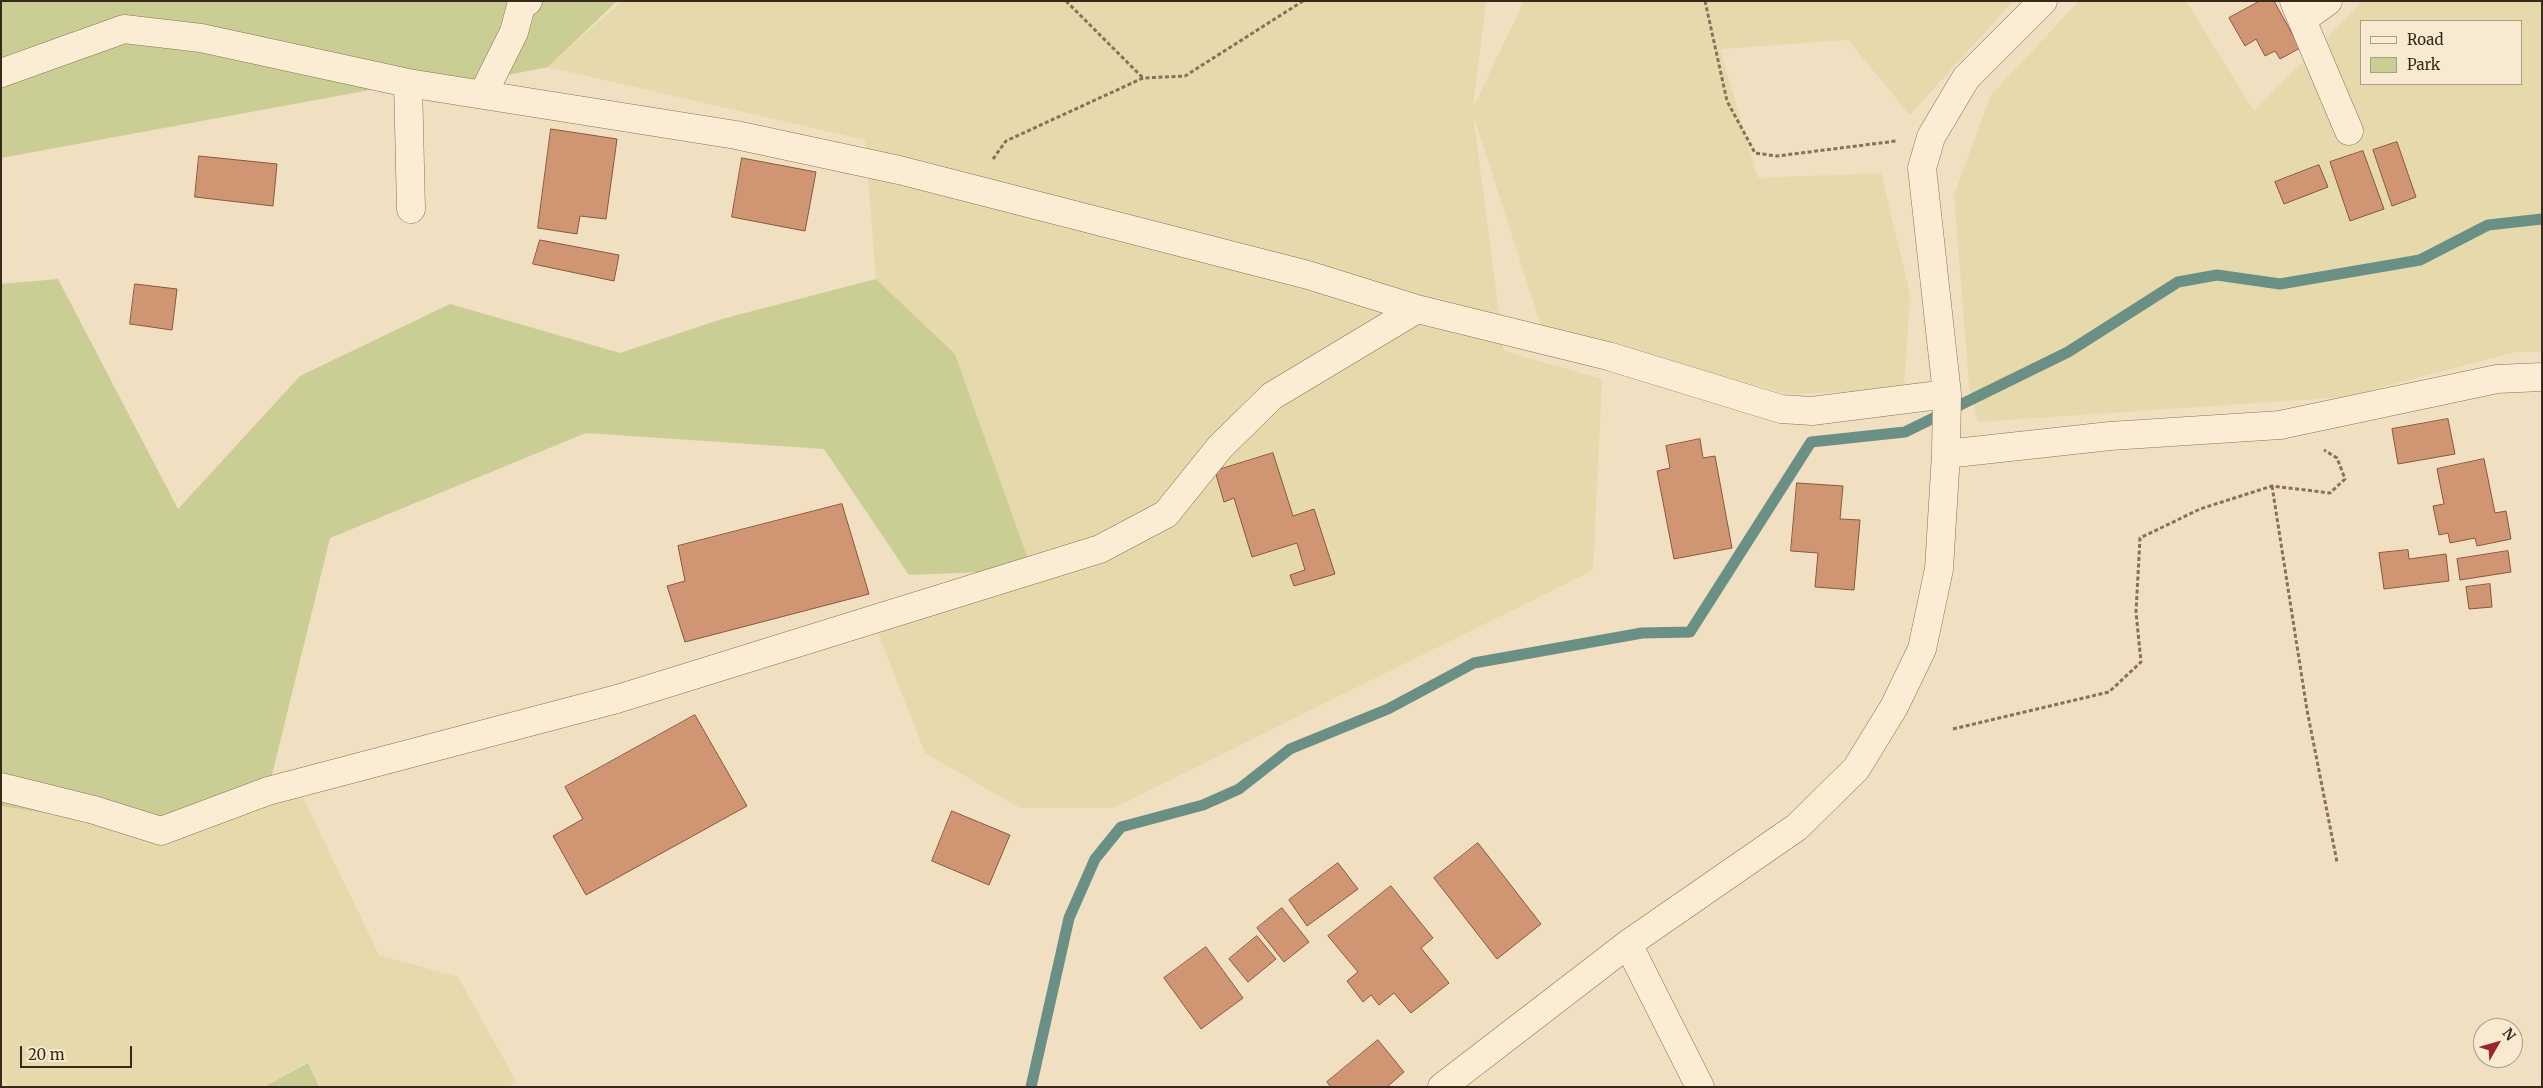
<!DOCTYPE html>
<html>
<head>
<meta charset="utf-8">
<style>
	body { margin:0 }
	#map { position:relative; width:2543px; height:1088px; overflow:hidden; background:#f0dfc0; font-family:Merriweather,serif }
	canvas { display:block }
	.frame { position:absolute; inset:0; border:2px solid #39291c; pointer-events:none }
	.legend { position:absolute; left:2360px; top:20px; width:162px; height:65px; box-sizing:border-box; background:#f7ead0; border:1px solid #ab9d88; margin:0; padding:6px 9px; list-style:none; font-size:15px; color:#39291c }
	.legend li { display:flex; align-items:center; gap:10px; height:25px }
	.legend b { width:25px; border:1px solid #ab9d88 }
	.north { position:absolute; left:2473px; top:1018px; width:50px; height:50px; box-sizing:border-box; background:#f7ead0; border:1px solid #ab9d88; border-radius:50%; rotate:52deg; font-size:14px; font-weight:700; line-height:20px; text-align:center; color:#39291c }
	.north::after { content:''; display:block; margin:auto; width:18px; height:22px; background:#9c242b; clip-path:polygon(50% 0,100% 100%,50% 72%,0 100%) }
	.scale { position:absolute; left:20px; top:1046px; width:112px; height:22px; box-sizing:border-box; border:2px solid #39291c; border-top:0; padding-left:6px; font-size:15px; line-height:18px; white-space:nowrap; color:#39291c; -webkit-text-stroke:4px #f7ead0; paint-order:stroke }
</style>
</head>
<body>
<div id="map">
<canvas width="2543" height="1088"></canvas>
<div class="frame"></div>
<ul class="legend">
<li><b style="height:6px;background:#faedd4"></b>Road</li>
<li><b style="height:14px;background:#cace94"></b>Park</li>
</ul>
<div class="north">N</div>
<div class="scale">20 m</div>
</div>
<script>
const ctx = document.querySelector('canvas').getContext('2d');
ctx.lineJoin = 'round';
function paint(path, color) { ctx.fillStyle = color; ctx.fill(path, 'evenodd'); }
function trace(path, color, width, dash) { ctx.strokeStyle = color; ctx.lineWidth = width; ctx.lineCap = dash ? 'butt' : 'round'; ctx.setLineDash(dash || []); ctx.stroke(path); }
paint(new Path2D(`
	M622,1H1486L1473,108L1524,1H2013L1910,115L1848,40L1720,49L1758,178L1881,173L1910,294L1904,390L1788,394L1541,326L1473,114L1504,351L1602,379L1593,570L1114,808H1020L925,753L873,620L1032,570L955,354L876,279L865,140L548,67Z
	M2079,1H2186L2254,111L2363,1H2542V352H2515L2345,397L1978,422L1969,385L1954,195L1991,95ZM2362,21H2522V84H2362Z
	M296,783L379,955L458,977L516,1081L508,1087H319L307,1063L265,1087H9L1,1078V800Z`), '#e6daad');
paint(new Path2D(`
	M1,1H617L548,67L503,76L483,94L408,83L1,158Z
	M58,279L178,509L300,376L450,304L620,353L722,319L876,279L955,354L1032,570L909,575L824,449L586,433L330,538L268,791L161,831L1,806V284Z
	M308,1063L319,1087H264Z`), '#cace94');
trace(new Path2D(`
	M1031,1087L1069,918L1095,859L1121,827L1203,805L1239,789L1290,749L1388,709L1474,663L1642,633L1690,632L1811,442L1905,432L2068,352L2178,282L2217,275L2280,284L2420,260L2488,225L2542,219`), '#6a9085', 11);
const building = new Path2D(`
	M2260,1H2274L2300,48L2280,59L2275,51L2265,56L2256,39L2245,46L2229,18Z
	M551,129L617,139L606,219L580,216L577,234L538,228Z
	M2397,142L2416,197L2392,206L2373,150Z
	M2363,151L2384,209L2350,221L2330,162Z
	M199,156L277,164L273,206L195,197Z
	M742,158L816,172L805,231L732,217Z
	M2319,165L2328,187L2284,204L2275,182Z
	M540,240L619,255L614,281L533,264Z
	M135,284L177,289L172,330L130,324Z
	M2448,419L2455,454L2398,464L2392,429Z
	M1700,439L1703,458L1715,456L1732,548L1674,559L1657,471L1670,468L1666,446Z
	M1273,453L1293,516L1314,509L1335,574L1294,586L1290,575L1305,570L1297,543L1252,557L1234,498L1224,502L1215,471Z
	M2484,459L2495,513L2506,511L2511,539L2477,546L2475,538L2450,543L2448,533L2439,535L2433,506L2444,504L2437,469Z
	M1797,483L1843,486L1840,519L1860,520L1854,590L1815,587L1818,553L1791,551Z
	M842,504L869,594L685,642L667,586L685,581L678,546Z
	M2408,550L2409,559L2446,554L2449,581L2384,589L2379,553Z
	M2508,551L2511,572L2460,580L2457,559Z
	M2490,584L2492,607L2469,609L2466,587Z
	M695,715L747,806L586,895L553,836L583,819L565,787Z
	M952,811L1010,835L989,885L932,861Z
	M1478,843L1541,924L1497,959L1434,878Z
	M1338,863L1358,889L1307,926L1289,900Z
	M1391,886L1433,938L1421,948L1449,983L1411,1013L1394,993L1379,1005L1371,995L1363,1002L1347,981L1358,972L1328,936Z
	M1282,908L1309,942L1284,962L1257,928Z
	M1257,936L1276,959L1248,982L1229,959Z
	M1206,947L1243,998L1201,1029L1164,978Z
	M1378,1040L1404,1072L1387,1087H1331L1327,1082Z`);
paint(building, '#d09674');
trace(building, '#8a573c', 1);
const minor = new Path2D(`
	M2294,1L2349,131
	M2302,20L2328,1
	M1,73L124,29L201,38L408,83L736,135L899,170L1308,275L1417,309L1608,356L1781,409L1812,411L1947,394
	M408,83L411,209
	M483,94L514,32L521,6L528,1
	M1946,454L2110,436L2280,425L2497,379L2542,377
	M1,787L94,810L161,831L268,791L617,699L1100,549L1166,514L1220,447L1272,396L1417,309
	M1628,944L1700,1087
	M1442,1087L1628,944L1797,827L1856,769L1894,707L1922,649L1939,569L1946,454L1947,394L1922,168L1931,137L1966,78L2043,1`);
trace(minor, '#8a7057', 29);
trace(new Path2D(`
	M1066,1L1143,78
	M1705,1L1727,101L1755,153L1777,156L1896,141
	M993,159L1006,141L1143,78L1185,76L1303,1
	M2272,486L2307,710L2337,862
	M1953,729L2109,692L2141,662L2136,612L2140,538L2200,509L2272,486L2330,493L2345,479L2337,458L2324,450`), '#8a7057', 3, [4, 2.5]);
trace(minor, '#faedd4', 28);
</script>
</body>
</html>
